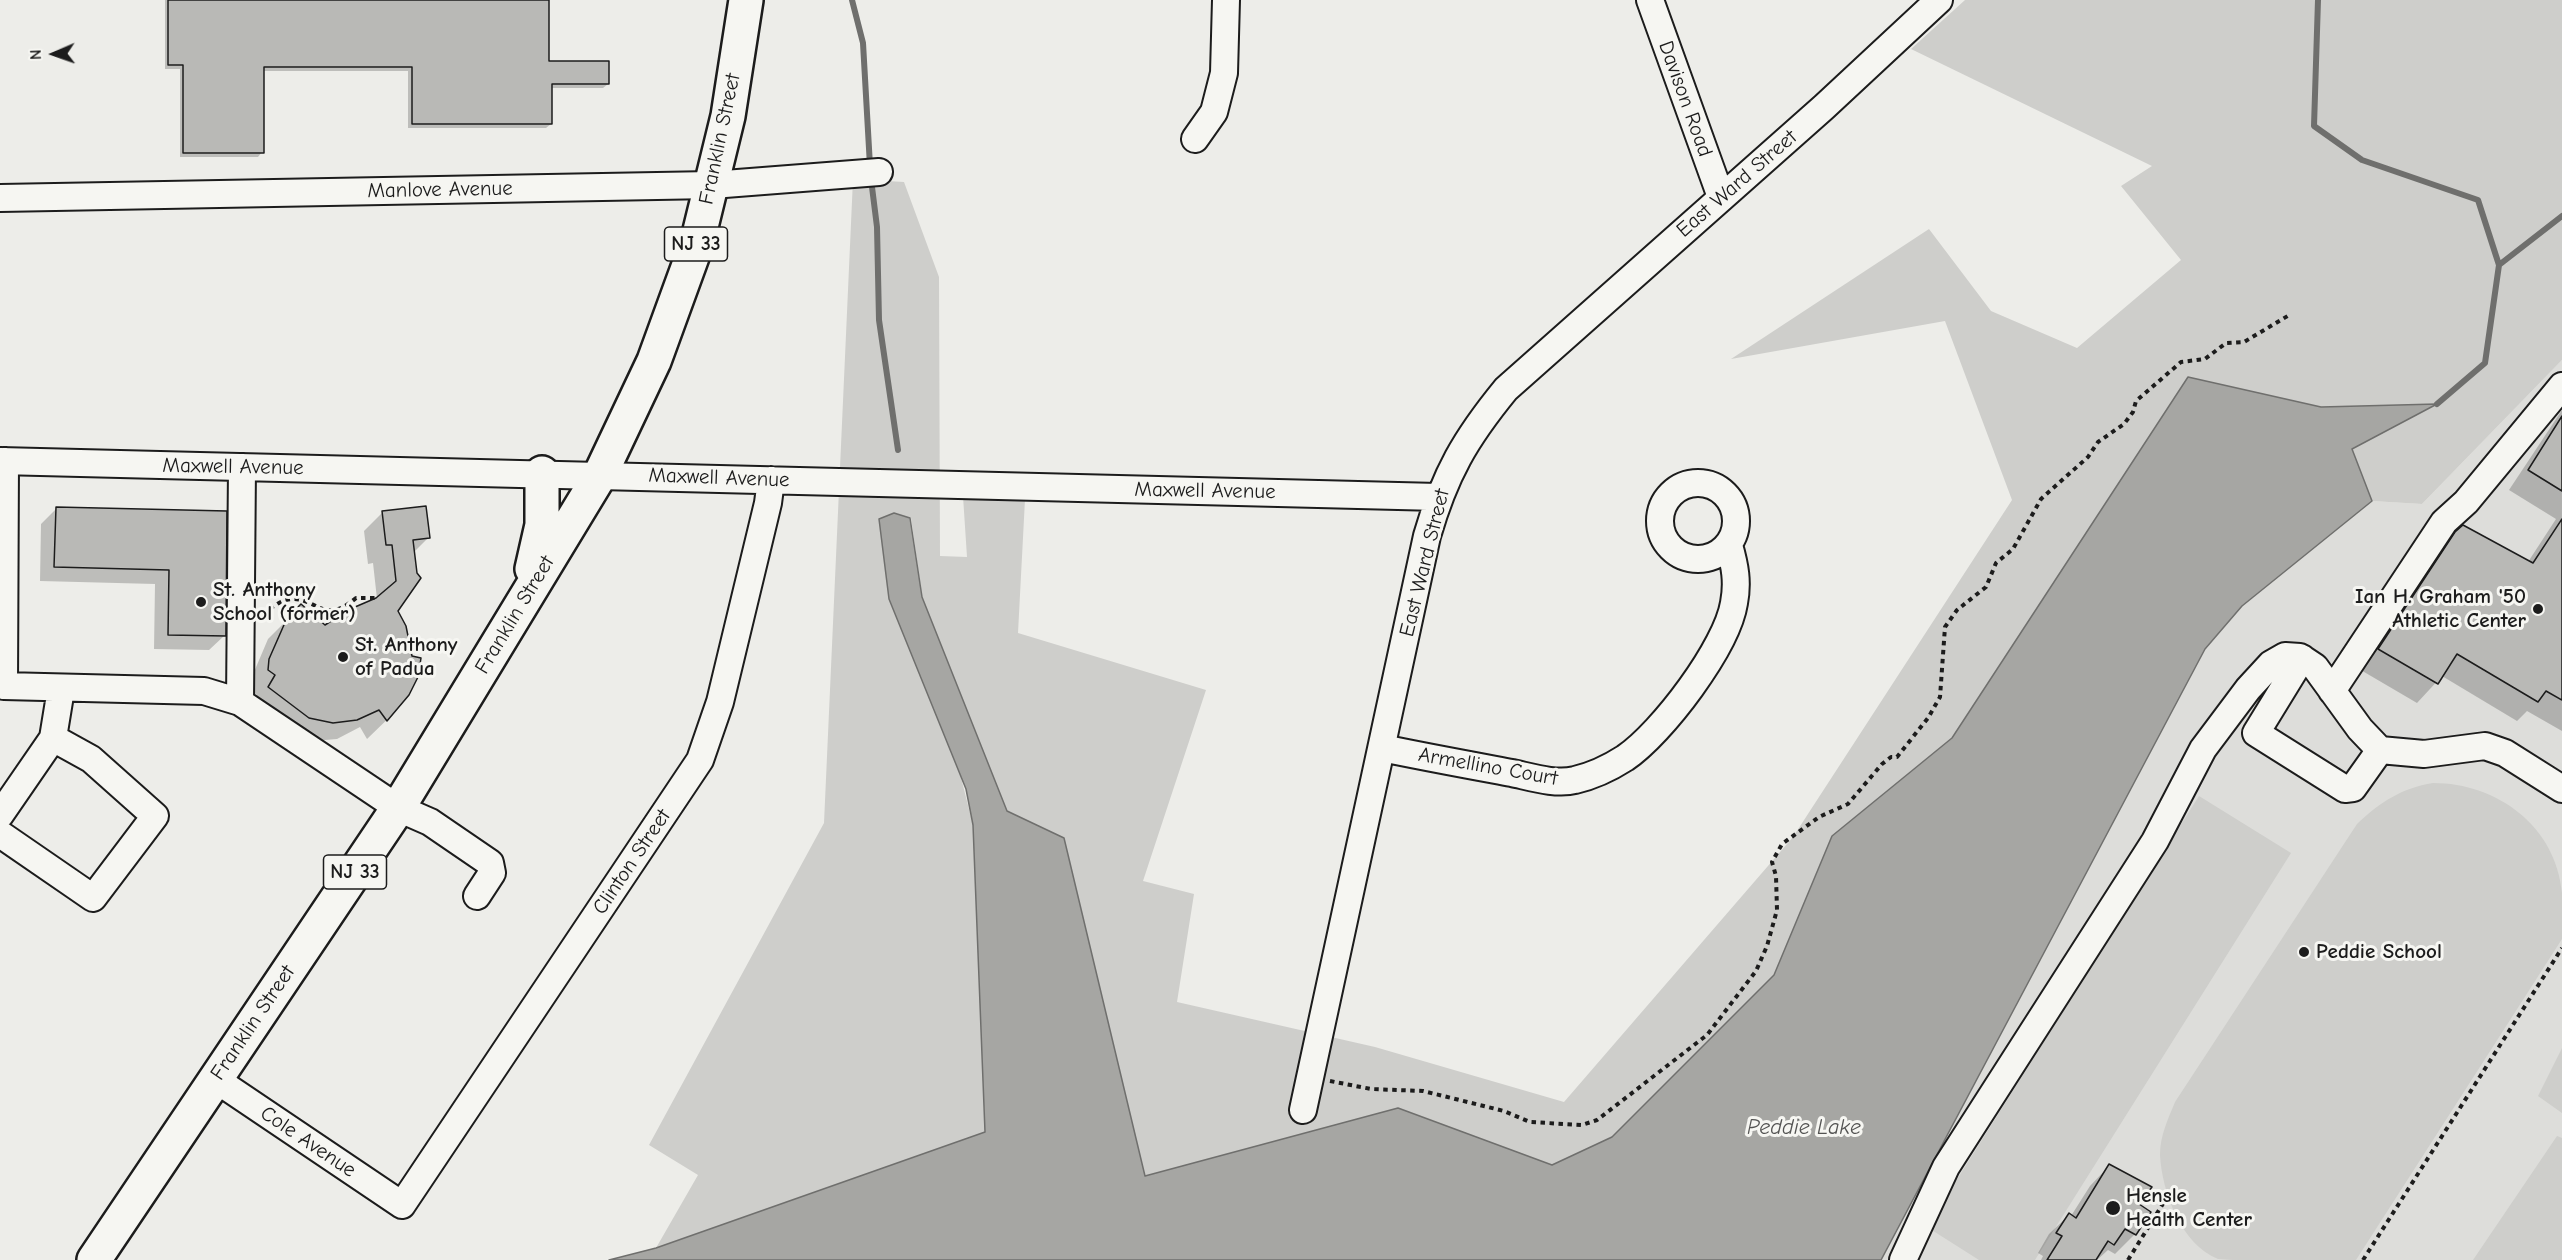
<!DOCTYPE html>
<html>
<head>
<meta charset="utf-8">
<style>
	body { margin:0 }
	#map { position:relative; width:2562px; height:1260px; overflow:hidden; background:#edede9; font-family:"Comic Neue",sans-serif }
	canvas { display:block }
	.north { position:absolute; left:24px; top:24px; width:60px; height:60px; -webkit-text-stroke:4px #f6f6f2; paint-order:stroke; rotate:268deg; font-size:16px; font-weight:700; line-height:24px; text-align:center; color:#1c1c1c }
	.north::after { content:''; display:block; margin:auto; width:21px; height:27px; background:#1c1c1c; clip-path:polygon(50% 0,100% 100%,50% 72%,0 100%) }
</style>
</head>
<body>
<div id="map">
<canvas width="2562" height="1260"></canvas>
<div class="north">N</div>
</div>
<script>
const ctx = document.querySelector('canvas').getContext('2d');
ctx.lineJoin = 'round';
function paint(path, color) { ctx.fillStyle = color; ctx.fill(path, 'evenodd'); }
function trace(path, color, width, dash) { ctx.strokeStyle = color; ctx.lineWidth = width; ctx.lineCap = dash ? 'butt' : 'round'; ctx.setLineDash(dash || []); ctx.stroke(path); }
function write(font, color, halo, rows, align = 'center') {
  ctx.font = font + ' "Comic Neue",sans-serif'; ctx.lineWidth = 6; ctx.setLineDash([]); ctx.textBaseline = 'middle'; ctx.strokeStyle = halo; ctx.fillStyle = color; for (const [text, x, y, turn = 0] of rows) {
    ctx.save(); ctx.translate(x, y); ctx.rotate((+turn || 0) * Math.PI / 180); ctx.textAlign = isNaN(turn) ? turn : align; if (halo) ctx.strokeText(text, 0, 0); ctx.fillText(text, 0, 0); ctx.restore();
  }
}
paint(new Path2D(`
	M2562,360V1260H1881L2205,649L2242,606L2372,501L2422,504Z`), '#ddddda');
paint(new Path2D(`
	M1965,0H2562V360L2422,504L2372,501L2351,449L2436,404L2321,407L2188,377L1952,738L1832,836L1774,975L1612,1137L1552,1165L1398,1108L1145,1177L1064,838L1007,811L922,597L911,518L894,513L973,825L985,1132L656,1248L698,1175L649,1145L824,823L853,179L904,182L939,277L940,556L967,557L962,481L1026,480L1018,633L1206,690L1143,881L1194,894L1177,1002L1375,1047L1564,1102L1793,837L2012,500L1945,321L1731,359L1929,229L1991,311L2077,348L2181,260L2121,186L2152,166L1911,49Z
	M2433,783C2497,783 2556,826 2562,893C2562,908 2562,924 2562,939L2356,1260C2320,1260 2285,1260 2250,1260C2240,1260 2226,1260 2218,1259C2181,1244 2162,1192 2160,1155C2160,1136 2168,1119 2175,1102L2357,824C2380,802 2402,788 2433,783Z
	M2199,796L2291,853L2035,1260H1979L1927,1227Z
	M2562,1048V1113L2538,1096Z
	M2557,1136L2562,1138V1260H2473Z`), '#cececb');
const water = new Path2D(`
	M2188,377L2321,407L2437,404L2352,449L2372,501L2242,606L2205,649L1881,1260H609L656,1248L985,1132L973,825L966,789L889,599L879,519L894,513L910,518L922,597L1007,811L1064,838L1145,1176L1398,1108L1552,1165L1612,1137L1774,975L1832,836L1952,738Z`);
paint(water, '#a6a6a3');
trace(water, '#6f6f6d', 1.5);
paint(new Path2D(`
	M165,0H548V62L608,84L603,88H551V124L546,128H408V71H262V152L258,157H180V69H165Z
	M2562,410V731L2527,711L2517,721L2442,676L2417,703L2359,669L2436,553L2457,533L2528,562L2556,519L2509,490Z
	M56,509L225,513L224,636L209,650L154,649L155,584L40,581L41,524Z
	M383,512L428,538L413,553L396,610L417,677L396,711L367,739L360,727L337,739L313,741L250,707L257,695L250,690L251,679L268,639L301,606L325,627L377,599L373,563L368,564L364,531Z
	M2109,1166L2137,1205L2148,1213L2135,1234L2115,1254L2108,1250L2097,1260H2041L2043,1256L2038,1253L2049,1234L2069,1215L2071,1216L2090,1186Z`), '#0003');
trace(new Path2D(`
	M852,0L863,43L870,166
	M2318,0L2314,126L2362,160L2478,200L2499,265L2485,363L2437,404
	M871,179L877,227L879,320L898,450
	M2499,265L2562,216`), '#6f6f6d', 6);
const building = new Path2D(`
	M168,0H549V61H609V84H552V124H412V67H264V153H183V65H168Z
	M2562,416V491L2528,470Z
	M426,506L430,538L413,540L417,573L421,578L398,611L406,626L412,656L421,658L418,677L409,695L387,721L379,710L357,720L333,723L309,718L268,687L275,675L268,670L269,659L287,618L301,604L325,625L348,610L376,598L396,581L392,545H386L382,511Z
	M56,507L227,511L226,636L168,635L169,570L54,567Z
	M2562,519V700L2546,691L2538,702L2457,654L2438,684L2378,649L2455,532L2463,525L2533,563Z
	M2109,1164L2152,1187L2139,1204L2151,1212L2136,1235L2125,1229L2114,1245L2108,1241L2096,1260H2047L2062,1236L2056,1233L2069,1213L2076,1218Z`);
paint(building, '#b9b9b6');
trace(building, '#1c1c1c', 1.5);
const minor = new Path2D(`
	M1650,0L1721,197
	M1195,139L1214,112L1224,73L1226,0
	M0,198L712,185L879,172
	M0,461L1438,497
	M5,461L4,686L204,691L240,702L398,808L430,822L490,863L492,873L477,896
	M1660 521a38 38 0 1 1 76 0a38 38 0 1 1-76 0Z
	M2302,658L2256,733L2345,789L2353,788L2380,750
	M2332,691L2444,522L2466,502L2562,386
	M240,702L242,467
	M1382,748C1425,757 1469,765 1512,773C1531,777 1556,785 1575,780C1592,776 1611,767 1625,758C1662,733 1727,647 1734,603C1738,582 1735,566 1729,545
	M0,815L53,738L61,689
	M0,834L93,898L155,816L91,759L53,738
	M215,1079L402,1205L700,760L720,702L768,503L771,480
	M1303,1110L1427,536C1445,474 1465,439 1506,389L1824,107L1939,0
	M1903,1260L1946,1167L2155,841L2203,749L2248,689L2271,664L2285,656L2300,657L2315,667L2360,729L2380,750L2424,754L2485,746L2505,753L2562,789`);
const major = new Path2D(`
	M532,569L542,525V473
	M94,1260L398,808L600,475L654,361L697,243L728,116L746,0`);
trace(minor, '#1c1c1c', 30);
trace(major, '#1c1c1c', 38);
trace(new Path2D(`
	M261,611C272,610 277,602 286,600C316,593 321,628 356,598H376
	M1330,1081L1371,1089L1423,1091L1504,1111L1530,1122L1582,1125L1597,1120L1707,1035L1756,971L1767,946L1777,910L1776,876L1772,862L1782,844L1819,817L1848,804L1882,764L1891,757H1897L1928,718L1940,697L1945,627L1957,610L1986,587L1996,563L2013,549L2041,499L2088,457L2098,442L2124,424L2133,412L2136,401L2181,362L2205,359L2226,343L2244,342L2291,314
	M2128,1260L2169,1194
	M2363,1260L2562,948`), '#1c1c1c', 4, [4.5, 4.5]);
trace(minor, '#f6f6f2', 26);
trace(major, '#f6f6f2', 33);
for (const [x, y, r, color] of [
	[201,602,6,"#1c1c1c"],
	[2538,609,6,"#1c1c1c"],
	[343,657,6,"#1c1c1c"],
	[2304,952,6,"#1c1c1c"],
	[2113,1208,8,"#1c1c1c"]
]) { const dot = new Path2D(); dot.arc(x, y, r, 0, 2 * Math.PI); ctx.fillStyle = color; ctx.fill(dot); trace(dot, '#f6f6f2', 2); }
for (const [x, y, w] of [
	[696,244,63],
	[355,872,63]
]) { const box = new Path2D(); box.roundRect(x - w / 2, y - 17, w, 34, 4.5); ctx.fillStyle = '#f6f6f2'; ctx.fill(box); trace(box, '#1c1c1c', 1.5); }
write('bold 20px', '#1c1c1c', null, [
	["NJ 33",696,244],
	["NJ 33",355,872]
]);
write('21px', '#1c1c1c', '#f6f6f2', [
	["Davison Road",1685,99,70],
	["Franklin Street",720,139,-78],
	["East Ward Street",1737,184,-41],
	["Manlove Avenue",440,190,-1],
	["Maxwell Avenue",233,467,1],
	["Maxwell Avenue",719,478,2],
	["Maxwell Avenue",1205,491,1],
	["East Ward Street",1425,563,-76],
	["Franklin Street",515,615,-59],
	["Armellino Court",1488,767,10],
	["Clinton Street",632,862,-56],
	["Franklin Street",253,1023,-56],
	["Cole Avenue",308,1142,34]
]);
write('bold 21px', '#1c1c1c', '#f6f6f2', [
	["St. Anthony",213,590],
	["School (former)",213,614],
	["Ian H. Graham '50",2526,597,"right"],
	["Athletic Center",2526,621,"right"],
	["St. Anthony",355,645],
	["of Padua",355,669],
	["Peddie School",2316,952],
	["Hensle",2126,1196],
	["Health Center",2126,1220]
], 'left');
write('italic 22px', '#535352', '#f6f6f2', [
	["Peddie Lake",1804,1128]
]);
</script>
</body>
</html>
